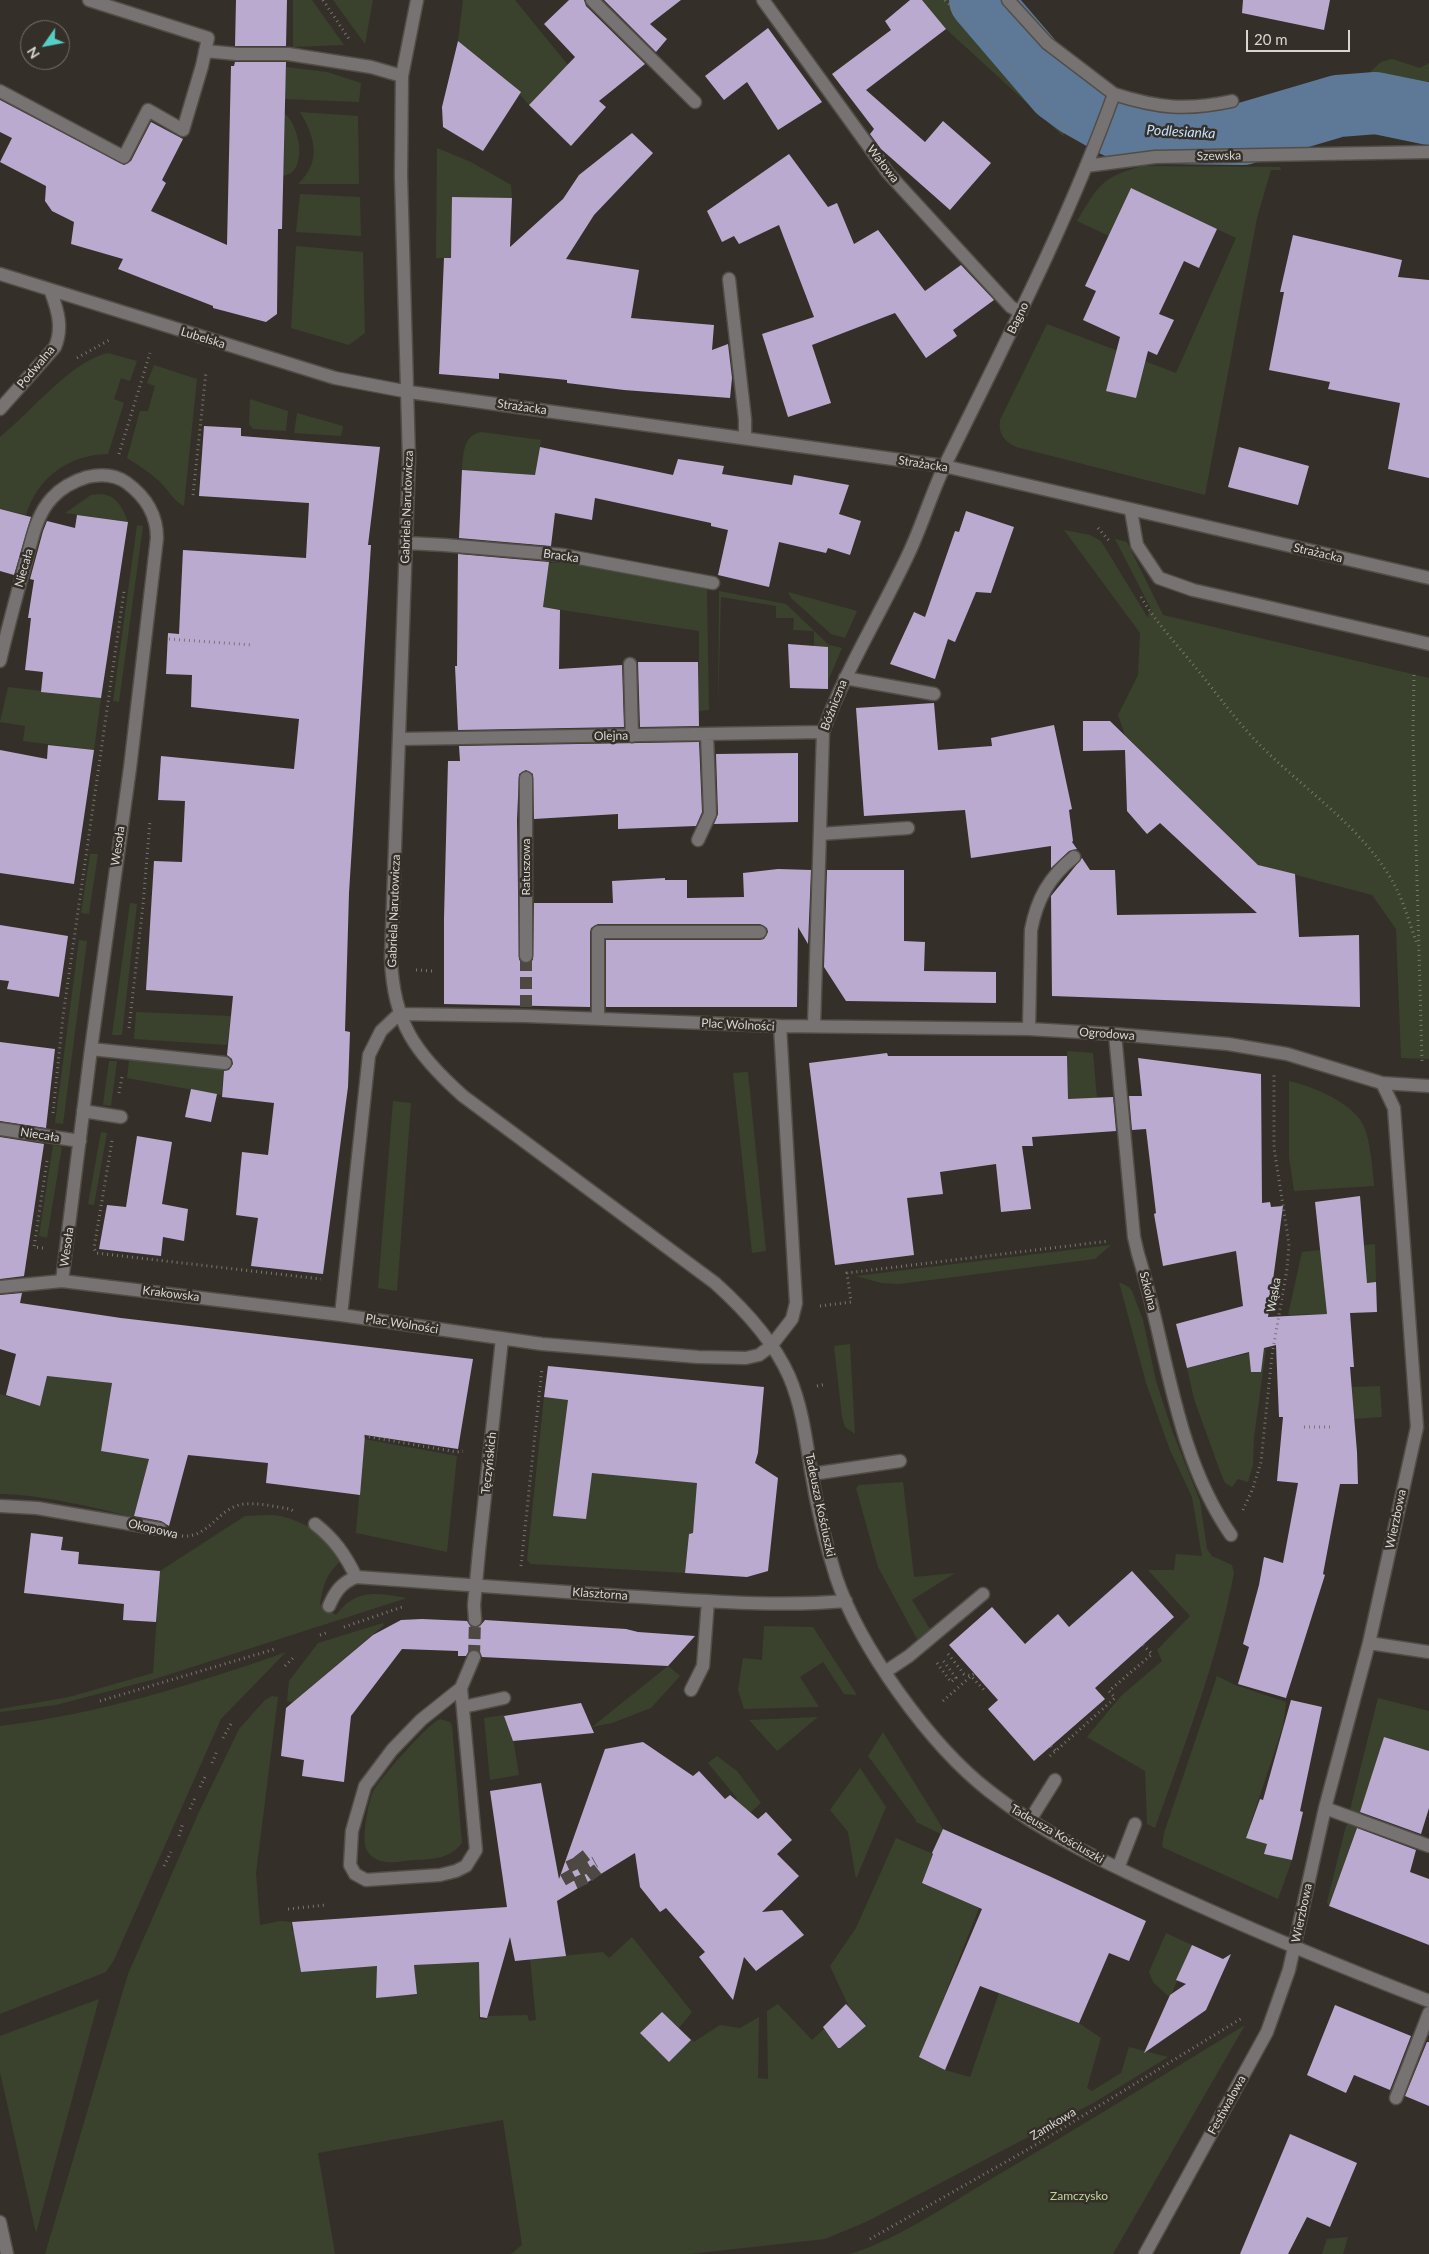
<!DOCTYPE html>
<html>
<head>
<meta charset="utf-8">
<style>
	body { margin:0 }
	#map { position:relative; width:1429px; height:2254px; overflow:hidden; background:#343029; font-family:Lato,sans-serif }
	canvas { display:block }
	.north { position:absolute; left:20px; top:20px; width:50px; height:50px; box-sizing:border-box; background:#343029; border:1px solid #76726d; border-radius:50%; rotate:237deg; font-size:14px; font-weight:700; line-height:20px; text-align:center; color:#d9d6d2 }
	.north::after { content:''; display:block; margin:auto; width:18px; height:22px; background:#55cec5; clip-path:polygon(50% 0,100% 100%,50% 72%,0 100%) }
	.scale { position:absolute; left:1246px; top:30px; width:104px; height:22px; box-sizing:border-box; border:2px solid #d9d6d2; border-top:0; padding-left:6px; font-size:15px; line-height:18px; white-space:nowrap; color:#d9d6d2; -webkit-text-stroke:4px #343029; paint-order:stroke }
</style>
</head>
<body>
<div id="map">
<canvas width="1429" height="2254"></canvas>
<div class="north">N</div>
<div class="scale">20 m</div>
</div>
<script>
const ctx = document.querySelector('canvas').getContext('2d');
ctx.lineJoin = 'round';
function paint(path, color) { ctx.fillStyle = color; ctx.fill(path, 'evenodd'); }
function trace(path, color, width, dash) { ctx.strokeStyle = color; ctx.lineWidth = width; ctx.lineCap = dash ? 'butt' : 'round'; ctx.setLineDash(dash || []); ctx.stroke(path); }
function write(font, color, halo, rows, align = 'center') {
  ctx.font = font + ' Lato,sans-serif'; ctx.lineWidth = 5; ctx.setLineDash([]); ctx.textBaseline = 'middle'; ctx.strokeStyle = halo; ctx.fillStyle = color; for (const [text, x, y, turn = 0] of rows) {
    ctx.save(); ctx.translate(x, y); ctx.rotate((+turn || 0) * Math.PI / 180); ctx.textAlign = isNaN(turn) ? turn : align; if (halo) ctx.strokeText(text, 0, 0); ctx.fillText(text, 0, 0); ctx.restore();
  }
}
paint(new Path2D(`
	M293,0H312L344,45L293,47Z
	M333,0H373L365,44Z
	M463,0H515L568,65L529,105L510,83L458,41Z
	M922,0H995L1041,50L1082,82L1084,91L1063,136L946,29Z
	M1392,59L1420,68L1429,63V136L1426,137L1379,134L1383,109C1350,102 1314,119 1283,128L1288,141C1243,154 1195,147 1149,147C1135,147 1122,154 1108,152L1105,148L1120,120L1155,123H1257L1285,116L1309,106L1325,97L1358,83L1381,62Z
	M286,67L327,72L361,83L359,102L284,99Z
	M300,112L358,116L359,184H298C322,161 315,137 300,112Z
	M284,113C297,123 306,157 293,171C291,174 286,175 283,176Z
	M437,148L471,162L511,185L512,198L451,258H436Z
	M1143,166L1280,167L1281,170H1271L1257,218L1205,495L1016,447C1004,441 998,434 1000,420L1047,324L1176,373L1236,238L1131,189L1109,236L1077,221C1099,185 1101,177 1143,166Z
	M300,194L360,197L361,236L296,232Z
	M296,246L363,252L365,333L349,345L291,328Z
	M108,353L137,361L130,381L121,378L114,399L124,403L108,454C68,455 38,477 26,515L0,509V437C31,412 71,361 108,353Z
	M154,365L197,379L184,506C174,502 168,489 159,481C149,472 138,465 127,458L140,411H148L155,386L147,383Z
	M250,399L288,411L286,431L253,429L249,424Z
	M297,413L343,426L341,436L294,433Z
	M481,432L541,440L535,475L462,470C463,456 463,435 481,432Z
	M101,494C116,495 123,508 128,522L65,513L91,495Z
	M137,525L143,526L119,702L113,701Z
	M1064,530L1090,535L1101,541L1148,618L1149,611H1152L1115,539L1127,542L1163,615L1429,678V1059L1401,1058L1396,929L1372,895L1258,865L1125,735L1118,715L1138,675L1140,633Z
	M569,562L707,589L709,710L699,711V631L543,607L549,563Z
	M719,591L786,604L829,645L842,648L828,681V647L814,646V631L793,630L794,618H776V606L721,597L718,709Z
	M788,592L857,611L845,638L831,634L791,598Z
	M8,687L101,698L94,750L23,741L25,726L0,722Z
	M90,854H98L89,914L81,913Z
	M130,903L137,904L122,1035H112Z
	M79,940L87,941L63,1124L55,1123Z
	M136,1012L231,1016L227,1045L134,1039Z
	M1067,1051L1093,1053L1097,1098L1068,1099Z
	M133,1058L224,1068L221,1095L127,1078L129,1061Z
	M109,1061H117L111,1106L103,1105Z
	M748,1072L766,1251L752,1253L733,1073Z
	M1289,1081C1312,1086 1357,1104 1365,1129C1370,1143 1373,1170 1374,1186L1294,1191L1289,1157Z
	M393,1101L411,1103L397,1291L378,1288Z
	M101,1132L107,1133L94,1205L88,1204Z
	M53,1145L62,1147L47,1238L39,1236Z
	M1375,1244L1376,1282L1324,1285L1327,1314L1288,1315L1302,1252Z
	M1111,1245L1095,1259L899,1284L881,1283L856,1276Z
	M1119,1282L1129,1287L1132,1291L1143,1320L1156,1381L1173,1433L1200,1501L1207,1549L1212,1556L1232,1565L1234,1573C1217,1661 1185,1744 1155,1828L1147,1824L1145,1771L1087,1737L1121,1696L1162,1661L1157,1650L1190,1616L1148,1570H1174L1176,1554L1202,1556L1192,1497L1170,1450L1146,1383Z
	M850,1344L855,1434L845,1427L842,1417L834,1346Z
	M1266,1349L1254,1438L1253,1465L1248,1482L1238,1479L1232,1487L1225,1483L1220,1471L1194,1399L1187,1368Z
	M47,1376L112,1383L101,1451L149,1459L134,1517C90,1507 45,1495 0,1494V1394L40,1406Z
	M1380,1386L1382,1417L1354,1419L1352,1387Z
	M544,1397L568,1400L553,1515L592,1473L722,1451L693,1533L689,1534L685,1573L531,1564L527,1560Z
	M364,1439L457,1456L447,1552L356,1533Z
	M903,1482L914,1577L955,1573L912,1600L930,1629L917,1639L878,1567L856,1488L859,1485Z
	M245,1516C256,1516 270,1514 280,1516C304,1521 332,1538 342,1560C326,1574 324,1583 320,1604L336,1615C357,1588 376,1593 407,1598L155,1679L56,1705L0,1712V1709L69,1697L153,1673L160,1571Z
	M383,1623L384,1625L310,1688L312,1693L296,1703L287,1701L289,1681L318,1643Z
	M764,1626L813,1627L857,1695L844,1694L823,1662L800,1677L819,1707L744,1709L738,1690L743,1658L762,1660Z
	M286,1652L221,1719L114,1960L106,1972L0,2014V1726C98,1714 193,1685 286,1652Z
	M668,1666L680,1676L651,1708L612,1723L592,1727Z
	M1217,1676L1235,1685L1286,1702L1283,1726L1246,1837L1267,1843L1265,1853L1292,1860L1278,1899L1162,1847L1164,1833Z
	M272,1696L278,1697L256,1873L260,1925L280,1921L291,1922L292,1931L304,1929L307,1965L300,1966L301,1972L379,1966L380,1986L376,1987V1998L384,1997V1991H409L410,1996L417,1995L414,1965L479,1962V2019L486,2020L488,2016L527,2015L529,2021L536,2020L530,1959L603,1952L609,1958L632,1937L692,2012L679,2028L694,2042L720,2025L740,2028L759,2017L758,2078L768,2079L767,2011L778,2004L812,2040L825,2028L840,2048L867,2025L849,2007L830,1966L856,1928L896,1838L933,1854L922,1883L979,1908L920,2058L945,2070L970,2077L999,1993L1079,2023L1101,2038L1087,2088L1092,2091L1121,2073L1129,2047L1168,2057L1095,2102L868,2221L825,2239L689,2254H511L522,2245L503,2120L318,2153L335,2254H45L128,1974L198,1814L239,1729L265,1700Z
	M1378,1698L1429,1711V1751L1384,1737L1360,1814L1350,1810Z
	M504,1715L514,1744L519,1775L490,1780L484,1718Z
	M818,1717L777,1751L749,1720Z
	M440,1719L450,1722L452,1726L462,1843C450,1859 433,1859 414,1860C403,1861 386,1865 376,1859C371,1857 366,1851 365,1845C363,1834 368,1802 373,1792C378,1780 430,1722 440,1719Z
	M883,1732L943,1829L941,1834L916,1822V1820L868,1756Z
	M717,1756L737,1771L761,1803L750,1813L735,1802L737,1798L708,1763Z
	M860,1768L886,1807L856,1879L848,1832L830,1810Z
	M1348,1824H1358L1329,1906L1327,1902L1346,1826Z
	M1166,1933L1192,1945L1172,1993L1168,1996L1153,1982L1149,1972Z
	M99,1999L36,2233L0,2072V2036Z
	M1245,2025L1113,2254H849C891,2243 948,2205 986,2182C1073,2131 1159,2078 1245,2025Z
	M1348,2237L1343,2254H1322L1327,2239Z`), '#3a422d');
trace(new Path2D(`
	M980,0L1058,91L1077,105L1116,127L1166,133L1243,134L1338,106L1376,103L1429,114`), '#5d7997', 62);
paint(new Path2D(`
	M236,0H287L286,46H235Z
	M569,0H584L586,6L645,64L599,101L606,107L571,146L529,105L575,57L544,24Z
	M604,0H681L650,24L667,39L656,52Z
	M910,0H922L946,29L866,90L925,142L943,121L991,163L950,210L881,149L870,134L874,129L832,74L891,30L885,21Z
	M1243,0H1330L1324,30L1242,13Z
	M768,28L822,102L778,130L747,82L724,100L705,76Z
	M458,41L521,92L483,151L443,127L442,107Z
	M235,62H286L282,229H278L277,314L266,322L213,308V306L118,269L123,259L71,244L74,222L52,211L45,201L46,186L0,162L12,138L0,132V100L124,165L131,161L151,122L183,139L162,180L166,183L151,211L227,245L231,66H234Z
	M632,133L653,153L594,215L566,259L639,270L631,318L714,325L712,350L728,344L732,378L730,398L624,390L567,383V380L499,373V379L439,374L444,258H451L452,197L512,198L510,247L563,199L579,175Z
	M789,154L828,207L837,203L854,244L878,230L925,291L961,265L994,300L953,330L957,336L926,358L895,313L812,345L831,403L788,417L762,334L814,317L779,225L739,244L734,236L722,242L707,211Z
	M1131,188L1217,229L1199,268L1184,261L1159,314L1174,320L1157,355L1148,351L1136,398L1106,391L1120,337L1083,320L1096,291L1085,286Z
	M1293,235L1402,260L1398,277L1429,280V478L1388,469L1400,403L1328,389L1330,382L1269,370L1284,292H1280Z
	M204,426L241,428V436L380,447L368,545H371L349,893L345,1031L350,1032L348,1087L323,1274L251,1266L258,1218L236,1215L242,1152L268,1155L274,1103L222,1097L224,1071L229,1070L233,1064L232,1059L227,1055L233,996L146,990L154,861L182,862L185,801L158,800L161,756L294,769L299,719L191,707L192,675L166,674L168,633L179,634L183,550L306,558L309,503L199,496Z
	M540,447L673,475L678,459L724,466L722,474L792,485L794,475L849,485L839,514L861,521L850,555L828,548L826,553L779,542L769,587L718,575L728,530L711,526V523L595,498L592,520L555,513L551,546L459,538L462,470L535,475Z
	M1239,447L1309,466L1298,505L1228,487Z
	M0,509L31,517L14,575L0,571Z
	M966,511L1014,527L991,593L976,592L955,642L948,639L935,679L890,664L914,612L925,617L955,531L959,532Z
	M77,515L128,522L101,698L41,692L43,672L25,670L31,618H28L34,580L30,579L43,531L47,521L75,528Z
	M458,554L549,562L543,607L560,610L559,669L622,665L624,727L458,730L455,666H457Z
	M788,644L828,647V689L790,688Z
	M638,662H698L699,726L640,727Z
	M934,703L938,750L992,746L991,738L1054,725L1072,809L1069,810L1073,841L1072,842L1077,849L1069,851L1051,868V846L971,858L965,810L864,816L856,708Z
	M1083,721H1110L1258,865L1295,874L1299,937L1359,935L1360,1007L1052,996L1051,896L1082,858L1090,870H1115L1117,915L1257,913L1160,823L1147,834L1127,811L1125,750L1083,751Z
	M699,742L702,812L696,826L618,829V814L534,819L533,774L526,770L519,774L517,820L519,960L526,964L533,960L534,903H613L612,881L665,878V880H687V898L744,897L743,873L778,869L811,870L808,944L798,927L797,1007H606V940H760L764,939L768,932L767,928L760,924H598L591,928L590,932V1007L444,1004V918L448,761H460L459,746Z
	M48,745L94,750L74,884L0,873V750L47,759Z
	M798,753V822L714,824L718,814L716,754Z
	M827,870H904V941L925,942L924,971L996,972V1003L846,1001L824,967Z
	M0,925L68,936L59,997L7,989L9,981L0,980Z
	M0,1042L55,1049L46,1128L0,1121Z
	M887,1053L888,1056H1067L1068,1099L1113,1097L1116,1131L1032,1137L1033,1146H1022L1031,1209L1001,1212L996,1164L940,1172L943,1194L907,1198L914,1255L835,1265L809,1063Z
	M1138,1058L1261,1074L1262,1203L1270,1202L1271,1207L1283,1206L1268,1317L1327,1314L1315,1202L1360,1196L1367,1283L1376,1282L1377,1312L1350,1313L1354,1367H1350L1357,1452L1358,1484H1340L1323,1574L1325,1575L1286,1698L1238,1684L1249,1647L1243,1644L1259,1585L1264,1557L1283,1563L1298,1483L1277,1481L1283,1417H1279L1276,1345L1264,1348L1261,1372H1251L1249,1352L1187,1368L1176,1324L1243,1306L1236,1251L1163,1266L1154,1214L1156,1213L1146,1129L1132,1130L1129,1096H1142Z
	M191,1089L217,1094L211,1122L185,1117Z
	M137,1136L172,1142L162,1204L188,1209L184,1241L163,1237L161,1256L99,1249L107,1205L126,1207Z
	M0,1137L44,1144L24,1276L0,1279Z
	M22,1293L20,1303L121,1318L473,1359L458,1449L365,1435L360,1495L266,1483L268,1463L188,1455L169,1526L161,1521L134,1516L149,1459L101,1451L112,1383L47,1376L40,1406L6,1395L16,1354L0,1349V1295Z
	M548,1366L764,1387L758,1453L755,1463L778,1478L768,1571L747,1577L685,1573L689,1534L693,1533L697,1483L592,1473L586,1519L553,1516L568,1400L544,1397Z
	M31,1533L63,1537L61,1550L79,1552L78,1564L160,1571L156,1622L123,1620L124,1604L24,1593Z
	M1132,1571L1174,1617L1095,1688L1105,1699L1034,1761L988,1709L998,1700L949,1645L992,1607L1025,1644L1058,1614L1069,1627Z
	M422,1619L467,1621L471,1627L475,1628L480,1626L485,1620L626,1629L638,1632L695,1636L668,1666L482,1657L480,1652L473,1649L469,1651L466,1656H458V1651L402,1649L351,1716L344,1782L302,1776L304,1760L281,1756L286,1708L373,1635L401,1620Z
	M1291,1700L1322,1707L1300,1811L1303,1812L1292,1860L1264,1854L1267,1844L1246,1838L1260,1799L1263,1800Z
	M581,1703L594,1733L513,1741L504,1716Z
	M1384,1737L1429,1751V1808L1421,1834L1360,1812Z
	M643,1742L693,1776L699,1771L725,1799L730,1795L758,1819L766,1812L792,1840L777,1854L799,1876L762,1912L782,1910L804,1935L756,1971L744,1957L733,2000L699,1957L705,1952L666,1908L660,1912L640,1887L635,1853L557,1901L566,1956L515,1961L510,1937L487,2018L480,2017L479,1962L414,1965L417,1994L376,1998L377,1966L301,1972L292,1922L507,1907L490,1791L541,1783L559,1879L605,1749Z
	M1357,1828L1416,1850L1410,1872L1429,1879V1945L1329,1906Z
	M943,1829L1049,1876L1146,1921L1129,1961L1109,1953L1079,2023L980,1986L945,2070L919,2057L982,1909L922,1883L933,1854L932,1853Z
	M1192,1945L1223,1959L1231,1954L1206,2010L1144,2053L1170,1995L1186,1984L1176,1980Z
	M846,2004L866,2026L840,2048H838L823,2027Z
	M1335,2005L1411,2036L1390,2090L1354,2075L1346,2093L1307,2075Z
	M662,2012L691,2040L669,2062L640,2033Z
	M1427,2042H1429V2106L1405,2096Z
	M1290,2134L1357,2163L1330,2227L1307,2217L1288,2254H1240Z`), '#baaad0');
trace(new Path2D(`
	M526,1007V956
	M474,1657L475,1620
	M578,1854L597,1878
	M571,1859L583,1886
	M563,1880L595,1862`), '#4d4942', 12, [12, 6]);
const minor = new Path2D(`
	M417,0L402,76L401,175L409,459L391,958C393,1023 416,1054 463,1096L715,1283C744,1309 773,1340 789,1376C802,1406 806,1439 811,1471C817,1507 825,1542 836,1577C860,1648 930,1745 989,1791C1043,1834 1106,1863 1169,1892C1254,1931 1341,1967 1429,2001
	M592,0L695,102
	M763,0L888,173L1011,307L1021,312
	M205,51L237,54H288L371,67L402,76
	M0,91L124,157L148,110L183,130L202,66L208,38L89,0
	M1114,94C1158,108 1186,111 1232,101
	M1086,166L1155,157L1429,152
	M0,274L335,378L409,392L944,466L1429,578
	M729,279L745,419V438
	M0,409L55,347C63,328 58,311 51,292
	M1131,511L1137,545L1159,578L1193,590L1429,644
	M407,543L444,545L563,555L713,583
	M0,661C8,627 17,594 26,561C32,540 36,515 52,498C61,488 74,481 87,477C101,474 116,475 127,483C146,497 157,514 157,538L130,768L91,1049L62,1281
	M630,664L632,736
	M845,678L934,694
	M399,739L823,732
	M526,778V956
	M820,834L908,828
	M698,840L710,814L707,735
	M598,1019V932H760
	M814,1026L823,732C845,670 880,615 908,555C922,526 931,494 945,465C1005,343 1068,222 1114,94L1047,43L1008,0
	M1029,1029L1031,930C1037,899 1049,877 1074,857
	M1115,1034L1134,1237L1138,1254C1167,1347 1174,1453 1231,1535
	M91,1049L225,1063
	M83,1111L121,1117
	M0,1129L80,1141
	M0,1287L62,1281L341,1315L542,1344L698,1357L746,1358L759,1355L771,1346L792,1319L796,1303L780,1026
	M341,1315L369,1055L381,1031L399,1014L526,1016L780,1026L1029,1029L1115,1034L1228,1044L1287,1054L1382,1083L1429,1086
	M812,1474L900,1461
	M0,1506L37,1508L160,1529
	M315,1524C334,1539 345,1554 356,1577
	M329,1606C335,1592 341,1583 356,1577C450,1584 545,1591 640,1597C708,1601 778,1607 846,1601
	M475,1620L474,1605L479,1551L502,1339
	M1369,1643L1429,1652
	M885,1672L909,1656L983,1594
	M461,1688L476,1850L466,1866L456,1871L440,1875L366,1880L355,1874L350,1865L352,1831L365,1786L392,1750L421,1720L461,1688L474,1657
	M691,1690L703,1666L708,1601
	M463,1707L504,1698
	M1325,1808L1429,1846
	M1030,1820L1055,1780
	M1118,1868L1135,1824
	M1396,2098L1429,2013
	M0,2222L7,2254
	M1145,2254L1267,2032L1289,1970L1325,1808L1369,1643L1417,1427L1394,1108L1382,1083`);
trace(minor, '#524e47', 15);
trace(new Path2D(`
	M323,0L349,39
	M945,0L1012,68L1071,134
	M77,358L111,339
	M119,454L150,353
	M193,495L206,372
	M1098,528L1111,543
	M1141,597C1158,626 1183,651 1204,678C1224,703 1242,728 1265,750C1308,792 1359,826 1390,877C1403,898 1409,922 1417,944
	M169,639L253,645
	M1414,675L1413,734L1422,1061
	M416,970L433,971
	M129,1028L143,905L150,821
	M119,1093L122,1077
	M53,1113L63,1016L124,591
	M112,1141L94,1248L96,1253L321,1279
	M43,1248L34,1247L47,1161
	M820,1306L851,1302L847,1273L1109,1241
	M817,1386L826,1384
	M1304,1427H1334
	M364,1436L457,1452L463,1451
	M1243,1510L1253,1488L1261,1462L1272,1355L1287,1269L1289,1244L1274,1148V1075
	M182,1536C208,1538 217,1511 239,1505C254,1501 275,1507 290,1509L295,1512
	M521,1566L542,1368
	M344,1627L405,1606
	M320,1635L329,1632
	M948,1654L964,1674L971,1676L974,1674
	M937,1663L951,1682L956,1678L942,1659
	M285,1666L293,1658
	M100,1701L275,1649
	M943,1701L971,1676L985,1691
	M223,1738L231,1724
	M1051,1746L1056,1751
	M1050,1756L1115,1698L1109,1691L1152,1654L1143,1645
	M212,1763L217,1751
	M200,1787L206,1775
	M190,1809L195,1798
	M179,1836L183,1823
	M164,1866L171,1852
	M288,1909L326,1905
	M870,2239L1032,2147L1242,2018`), '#797670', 3, [1, 4]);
trace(minor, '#787373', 12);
write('12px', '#d9d6d2', '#343029', [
	["Szewska",1219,156,-1],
	["Wałowa",883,164,52],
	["Bagno",1018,318,-64],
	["Lubelska",203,338,17],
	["Podwalna",36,367,-50],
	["Strażacka",522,407,8],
	["Strażacka",923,464,9],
	["Gabriela Narutowicza",407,507,-88],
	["Strażacka",1318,553,13],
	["Bracka",561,556,8],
	["Niecała",24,568,-74],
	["Bóźniczna",834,705,-69],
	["Olejna",611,736,-1],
	["Wesoła",118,846,-82],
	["Ratuszowa",526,867,-90],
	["Gabriela Narutowicza",394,911,-88],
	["Plac Wolności",738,1025,3],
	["Ogrodowa",1107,1034,4],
	["Niecała",40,1135,9],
	["Wesoła",67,1247,-82],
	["Szkolna",1148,1291,76],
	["Krakowska",171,1294,7],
	["Wąska",1274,1295,-80],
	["Plac Wolności",402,1324,9],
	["Tęczyńskich",489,1463,-84],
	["Tadeusza Kościuszki",820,1505,78],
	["Wierzbowa",1396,1519,-78],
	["Okopowa",153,1529,13],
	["Klasztorna",600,1594,4],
	["Tadeusza Kościuszki",1057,1834,30],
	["Wierzbowa",1302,1913,-78],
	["Festiwalowa",1227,2105,-61],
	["Zamkowa",1053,2124,-31]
]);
write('12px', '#bfd698', '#343029', [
	["Zamczysko",1079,2196]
]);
write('italic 14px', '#c4e1ff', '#343029', [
	["Podlesianka",1181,132,3]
]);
</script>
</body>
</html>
